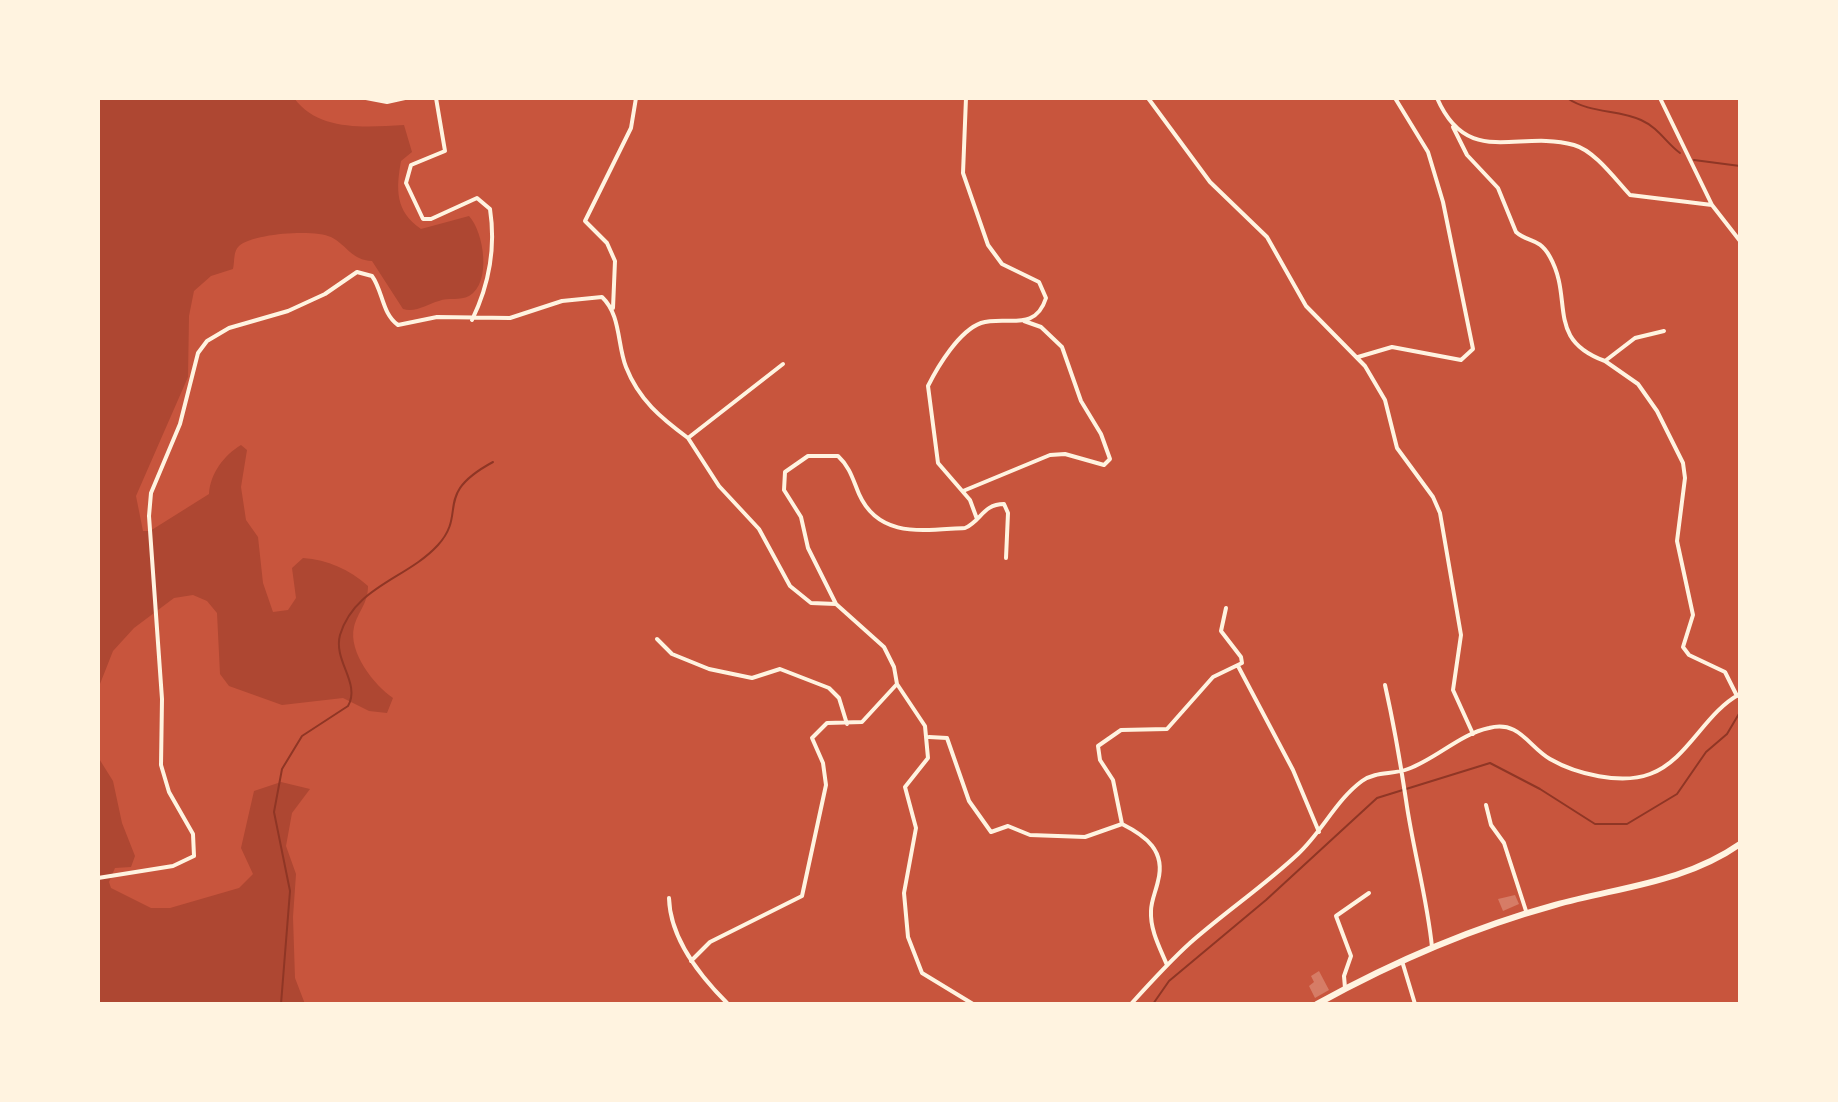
<!DOCTYPE html>
<html>
<head>
<meta charset="utf-8">
<style>
	body { margin:0 }
	#map { position:relative; width:1838px; height:1102px; overflow:hidden; background:#c8553d; font-family:"PT Sans",sans-serif }
	canvas { display:block }
	.frame { position:absolute; inset:0; border:100px solid #fff3e0; pointer-events:none }
</style>
</head>
<body>
<div id="map">
<canvas width="1838" height="1102"></canvas>
<div class="frame"></div>
</div>
<script>
const ctx = document.querySelector('canvas').getContext('2d');
ctx.lineJoin = 'round';
function paint(path, color) { ctx.fillStyle = color; ctx.fill(path, 'evenodd'); }
function trace(path, color, width, dash) { ctx.strokeStyle = color; ctx.lineWidth = width; ctx.lineCap = dash ? 'butt' : 'round'; ctx.setLineDash(dash || []); ctx.stroke(path); }
paint(new Path2D(`
	M98,98H294C319,132 366,127 404,125L412,152L401,161C396,189 395,211 421,229L469,216C484,232 492,283 469,296C460,301 448,297 439,301C427,304 416,313 403,309L372,261C351,260 348,246 331,237C315,229 253,233 239,246C233,252 235,260 233,269L211,276L194,291L189,316L188,377L136,496L143,531H150L209,494C210,474 224,455 241,445L247,450L241,487L246,520L258,537L263,583L273,612L288,610L296,598L292,568L303,558C328,560 349,569 368,586C368,604 358,611 354,627C348,652 374,685 393,698L387,713L369,711L343,698L282,705L229,686L220,674L217,613L207,601L193,595L174,598L134,628L113,651L98,689Z
	M98,757L113,781L122,823L135,856L131,867L115,868L109,882L111,888L151,908H170L239,888L253,874L241,848L254,791L281,782L310,789L292,813L286,846L296,874L293,917L295,978L305,1004H98Z`), '#ae4732');
trace(new Path2D(`
	M1567,98C1591,114 1617,109 1641,120C1659,128 1666,143 1680,153
	M1694,160L1740,166
	M281,1004L290,891L274,812L282,769L302,736L348,706C361,683 333,661 340,635C355,586 407,579 438,545C468,512 432,495 493,462
	M1153,1004L1169,981L1266,900L1377,798L1490,763L1540,789L1595,824H1627L1677,794L1706,752L1727,734L1740,712`), '#8f3625', 2);
paint(new Path2D(`
	M1515,895L1519,904L1503,911L1498,899Z
	M1319,971L1329,990L1315,998L1309,986L1314,982L1311,976Z`), '#d67c66');
trace(new Path2D(`
	M366,98L387,102L405,98
	M436,98L445,151L411,165L406,183L423,219H431L477,198L490,209C496,248 489,285 472,320
	M966,98L963,173L988,245L1002,264L1039,282L1046,298C1035,333 1006,315 981,323C959,331 938,366 928,386L938,463L970,500L977,519
	M1148,98L1210,182L1267,237L1306,306L1365,366L1385,400L1397,448L1433,497L1440,513L1461,635L1453,690L1473,734
	M1437,98C1468,169 1518,129 1574,145C1595,151 1615,179 1630,195L1712,205
	M1660,98L1712,205L1740,241
	M1453,127L1467,155L1498,188L1516,232C1528,243 1539,237 1550,257C1574,300 1545,339 1605,361L1635,338L1664,331
	M613,308L615,261L607,243L585,221L631,128L636,98
	M1358,357L1392,347L1461,360L1473,349L1443,202L1428,152L1395,98
	M1605,361L1638,384L1657,411L1683,463L1685,478L1677,541L1693,615L1683,647L1689,655L1725,672L1737,696
	M783,364L688,438L719,486L759,529L790,586L811,603L836,604L884,647L894,667L897,684L925,726L928,758L905,787L916,828L904,893L908,937L922,973L973,1004
	M963,491L1050,455L1065,454L1104,465L1110,459L1101,434L1081,401L1062,347L1041,327L1024,321
	M836,604L808,548L801,517L784,490L785,472L808,456H838C850,467 853,480 859,494C879,539 924,530 965,528C981,521 983,504 1004,504L1008,513L1006,558
	M657,639L672,654L709,669L752,678L780,669L829,688L839,698L847,724
	M1238,666L1293,770L1319,832
	M1385,685C1394,725 1400,760 1406,800C1413,850 1427,897 1432,947
	M929,737L947,738L969,801L991,832L1008,826L1030,835L1085,837L1122,824C1146,836 1166,851 1158,881C1156,891 1151,901 1151,911C1150,930 1160,948 1167,965
	M1486,805L1491,825L1504,843L1527,914
	M1122,824L1113,780L1100,760L1098,746L1121,730L1167,729L1213,677L1242,663L1241,657L1221,631L1226,608
	M98,878L173,866L194,856L193,834L169,792L161,765L162,699L149,516L151,493L180,424L198,353L207,341L229,328L288,311L325,294L357,272L372,276C383,291 382,314 398,325L437,317L510,318L562,301L602,297C621,315 617,344 626,367C639,400 661,418 688,438
	M669,898C670,939 700,976 728,1004
	M691,961L710,942L802,896L826,785L823,763L812,738L827,723L862,722L897,684
	M1402,961L1415,1004
	M1345,988L1344,976L1351,956L1336,916L1369,893
	M1131,1004C1150,983 1169,962 1190,943C1225,912 1264,886 1298,854C1322,832 1336,800 1362,781C1376,771 1392,775 1408,769C1436,759 1460,734 1489,728C1519,720 1528,746 1550,759C1576,774 1621,785 1650,774C1688,760 1704,713 1740,694`), '#fff3e0', 4);
trace(new Path2D(`
	M1317,1004C1393,962 1471,928 1555,905C1619,887 1684,883 1740,844`), '#fff3e0', 6);
</script>
</body>
</html>
